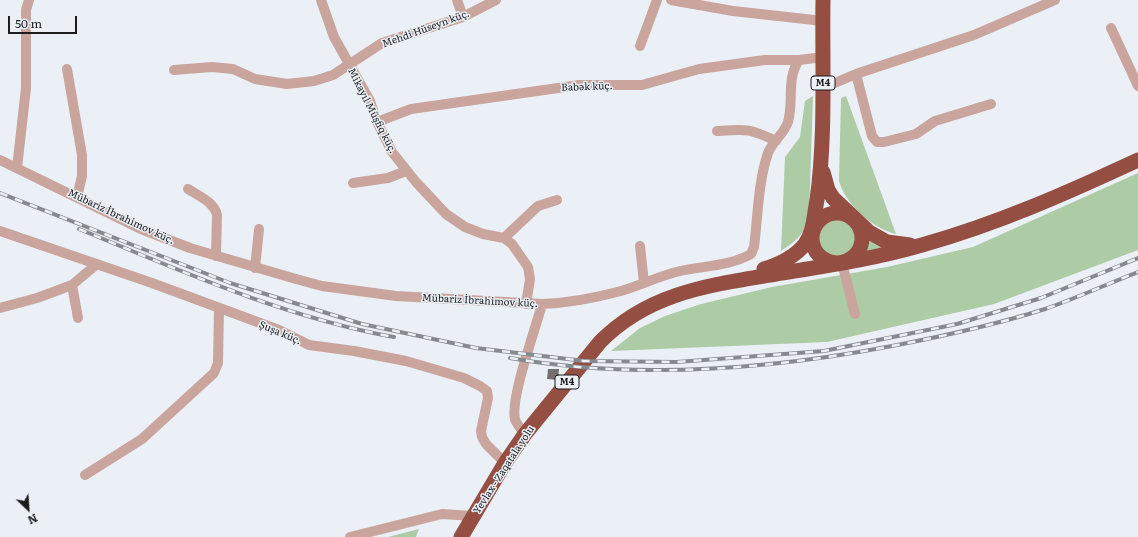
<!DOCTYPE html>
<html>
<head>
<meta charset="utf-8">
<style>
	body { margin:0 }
	#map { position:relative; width:1138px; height:537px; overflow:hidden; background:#eaf0f6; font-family:Literata,serif }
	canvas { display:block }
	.north { position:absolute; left:8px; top:489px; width:40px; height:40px; -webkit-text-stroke:3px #eaf0f6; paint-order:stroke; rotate:155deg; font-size:11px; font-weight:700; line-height:16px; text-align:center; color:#1a1c1e }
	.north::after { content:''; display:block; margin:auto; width:14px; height:18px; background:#1a1c1e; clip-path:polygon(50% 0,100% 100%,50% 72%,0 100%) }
	.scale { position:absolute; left:8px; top:16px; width:69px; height:18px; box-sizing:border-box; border:2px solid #1a1c1e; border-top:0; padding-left:5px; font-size:12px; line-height:14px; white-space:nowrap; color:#1a1c1e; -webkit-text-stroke:3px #eaf0f6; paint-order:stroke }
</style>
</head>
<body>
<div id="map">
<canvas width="1138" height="537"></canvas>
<div class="north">N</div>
<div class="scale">50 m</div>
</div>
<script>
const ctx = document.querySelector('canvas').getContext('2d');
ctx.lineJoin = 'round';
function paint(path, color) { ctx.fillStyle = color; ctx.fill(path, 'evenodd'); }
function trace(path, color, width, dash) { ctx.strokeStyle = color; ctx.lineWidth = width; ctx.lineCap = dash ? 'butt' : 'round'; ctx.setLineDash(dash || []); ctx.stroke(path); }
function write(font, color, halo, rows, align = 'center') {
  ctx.font = font + ' Literata,serif'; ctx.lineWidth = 3; ctx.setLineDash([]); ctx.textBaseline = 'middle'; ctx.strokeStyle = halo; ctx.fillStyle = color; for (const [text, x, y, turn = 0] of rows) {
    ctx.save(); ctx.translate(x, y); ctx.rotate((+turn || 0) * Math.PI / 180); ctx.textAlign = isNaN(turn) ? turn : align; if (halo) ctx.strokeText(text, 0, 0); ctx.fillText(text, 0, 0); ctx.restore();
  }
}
paint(new Path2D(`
	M813,96L809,217C803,236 797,240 781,251L785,157L800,137L805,101Z
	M846,96L896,234C872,228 846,205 839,181L841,98Z
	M1138,173V250L994,304L827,342L611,351L640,328L665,316L701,304L772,287L887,267L973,247Z
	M817 238a19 19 0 1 1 38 0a19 19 0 1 1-38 0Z
	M866,238L894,248L864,253Z
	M419,529L416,537H388Z`), '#adcba5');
paint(new Path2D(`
	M548,369H559L558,380L547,379Z`), '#746e71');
trace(new Path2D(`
	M321,0L334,37L370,101L377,122L392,152L416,182L446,214L465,227L483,234L504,238L512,244L528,267L530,279L526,304
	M457,0L463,17
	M671,0L733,11L823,21
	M1111,28L1138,86
	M640,46L657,0
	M67,69L82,155V176L77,197
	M174,70L212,67L233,69L255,79L287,84L314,81L333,75L382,43L463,17L496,0
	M856,74L872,136L877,142H884L916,134L935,121L991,104
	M823,88L856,74L974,35L1055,0
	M377,122L411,109L579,85H642L699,69L765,60H799
	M717,131C747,129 749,128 776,141
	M0,160L141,229L190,248L296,279L322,286L396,296L542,304C569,303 595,298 621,291C641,285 659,276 680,271C703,266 730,266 751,254L754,247C758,216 758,182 768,153C772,142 784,134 788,122C794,101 786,79 799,60L823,57
	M17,168L26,88V10L29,0
	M353,183L388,178L406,171
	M188,189C199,196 214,202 217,215L216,256
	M0,231L152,283L279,330L309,345L354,351L406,361L464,378L480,386L487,391L488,398L481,431L482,437L486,444L505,463
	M504,238L538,206L557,200
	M640,246L644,283
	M842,263L855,314
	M255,268L259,229
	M72,285L78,318
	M0,308L37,298L72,285L97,264
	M525,434C521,429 517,425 515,419C510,398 536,328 542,304
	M85,475L142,439L214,373L218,363L219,309
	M350,537L442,514L473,516`), '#c9a59e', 10);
trace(new Path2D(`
	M823,172L828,190L833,198L869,232L887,242L910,245
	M812 238a25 25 0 1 1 50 0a25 25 0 1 1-50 0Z
	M764,269C780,264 795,257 805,244C814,231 814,215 817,200C826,134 822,67 823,0
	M461,537L505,463L525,434L600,342C649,292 711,285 776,274C825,266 874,259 922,245C997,224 1067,193 1138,160`), '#944e42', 15);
const rail = new Path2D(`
	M0,193L230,283L362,324L476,348L584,361L677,362L824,351L957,324L1041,298L1138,258
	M79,229C181,271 284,317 394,337
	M510,358C636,380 766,370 892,346C944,336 995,325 1045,309C1077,298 1107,284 1138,272`);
trace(rail, '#868a8e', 4);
trace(rail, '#eaf0f6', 2.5, [8]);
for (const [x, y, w] of [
	[823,83,24],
	[567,382,24]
]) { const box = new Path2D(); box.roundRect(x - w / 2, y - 7, w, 14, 3); ctx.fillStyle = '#eaf0f6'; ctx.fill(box); trace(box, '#1a1c1e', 1); }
write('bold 9px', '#1a1c1e', null, [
	["M4",823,83],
	["M4",567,382]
]);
write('10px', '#1a1c1e', '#eaf0f6', [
	["Mehdi Hüseyn küç.",426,29,-20],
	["Babək küç.",587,87,-2],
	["Mikayıl Müşfiq küç.",372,111,63],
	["Mübariz İbrahimov küç.",121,217,25],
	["Mübariz İbrahimov küç.",480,301,3],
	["Şuşa küç.",280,333,23],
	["Yevlax - Zaqatala yolu",504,470,-57]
]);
</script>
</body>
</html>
